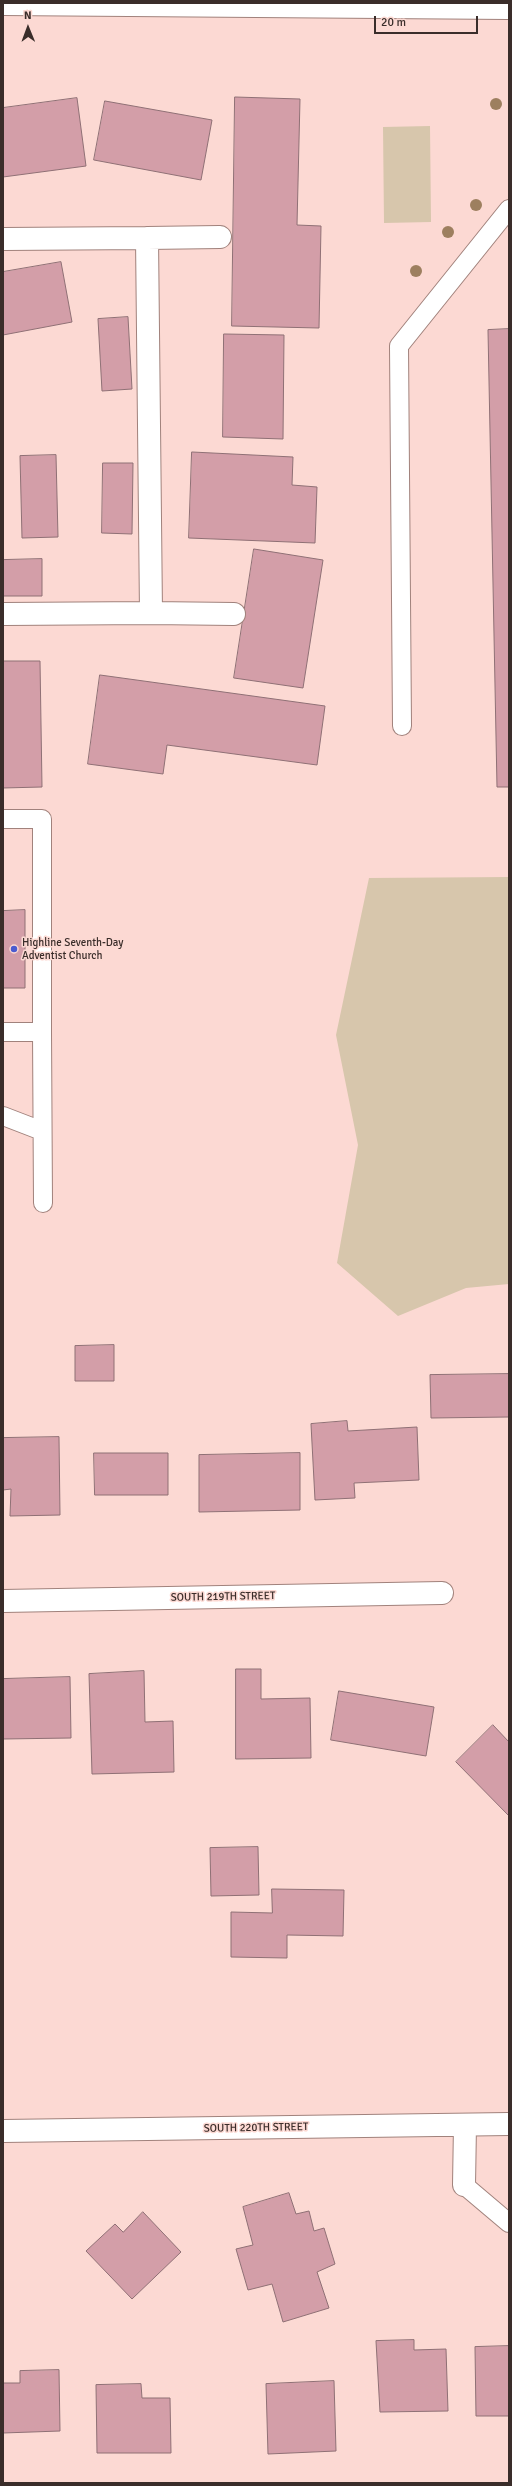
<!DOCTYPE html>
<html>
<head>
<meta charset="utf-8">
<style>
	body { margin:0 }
	#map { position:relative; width:512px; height:2486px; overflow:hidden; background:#fcd9d3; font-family:Signika,sans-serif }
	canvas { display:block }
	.frame { position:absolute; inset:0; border:4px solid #3a2d2a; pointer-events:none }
	.north { position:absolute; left:8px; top:8px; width:40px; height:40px; -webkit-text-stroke:3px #fcd9d3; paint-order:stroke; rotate:359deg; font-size:11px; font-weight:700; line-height:16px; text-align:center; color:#3a2d2a }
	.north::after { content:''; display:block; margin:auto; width:14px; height:18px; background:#3a2d2a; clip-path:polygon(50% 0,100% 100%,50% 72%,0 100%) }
	.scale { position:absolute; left:374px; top:16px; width:104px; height:18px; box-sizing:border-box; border:2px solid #3a2d2a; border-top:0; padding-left:5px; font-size:12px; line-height:14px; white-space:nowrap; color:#3a2d2a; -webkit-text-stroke:3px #fcd9d3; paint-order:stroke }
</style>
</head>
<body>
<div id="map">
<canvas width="512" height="2486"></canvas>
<div class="frame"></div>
<div class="north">N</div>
<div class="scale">20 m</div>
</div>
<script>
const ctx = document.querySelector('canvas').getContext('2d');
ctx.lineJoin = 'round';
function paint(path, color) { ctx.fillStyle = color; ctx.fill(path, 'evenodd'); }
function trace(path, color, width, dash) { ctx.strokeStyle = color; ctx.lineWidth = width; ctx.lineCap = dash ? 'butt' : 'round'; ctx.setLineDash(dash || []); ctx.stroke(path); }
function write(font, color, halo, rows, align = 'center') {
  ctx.font = font + ' Signika,sans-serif'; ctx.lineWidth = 3; ctx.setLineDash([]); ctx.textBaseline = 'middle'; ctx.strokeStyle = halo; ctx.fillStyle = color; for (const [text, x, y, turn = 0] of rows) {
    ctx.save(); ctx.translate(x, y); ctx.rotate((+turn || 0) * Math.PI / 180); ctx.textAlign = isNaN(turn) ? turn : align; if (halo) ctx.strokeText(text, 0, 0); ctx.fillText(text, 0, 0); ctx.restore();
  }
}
paint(new Path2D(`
	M430,126L431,222L384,223L383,127Z
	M509,877V1284L466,1288L398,1316L337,1263L358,1145L336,1035L369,878Z`), '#d7c6ac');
const building = new Path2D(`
	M235,97L300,99L297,225L321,226L319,328L232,326Z
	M77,98L86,166L3,177V108Z
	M105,101L212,120L201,180L94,160Z
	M61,262L72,322L3,335V272Z
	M128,317L132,389L102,391L98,319Z
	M509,329V787H497L488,330Z
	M224,334L284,335L283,439L223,437Z
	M192,452L293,457L292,485L317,487L315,543L189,538Z
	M56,455L58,537L22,538L20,456Z
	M103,463H133L132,534L102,533Z
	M254,549L323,560L303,688L234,678Z
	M42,559V596H3V560Z
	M3,661H40L42,787L3,788Z
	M100,675L325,706L317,765L167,745L163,774L88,764Z
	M25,910V988H3V911Z
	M114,1345V1381H75V1346Z
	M509,1374V1417L431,1418L430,1375Z
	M347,1421L348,1431L417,1427L419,1480L354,1483L355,1498L315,1500L311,1424Z
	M59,1437L60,1515L10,1516L11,1489L3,1490V1438Z
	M94,1453H168V1495H95Z
	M300,1453V1510L199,1512V1455Z
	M236,1669H261V1699L310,1698L311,1758L236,1759Z
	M144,1671L145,1722L173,1721L174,1772L92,1774L89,1674Z
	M70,1677L71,1738L3,1739V1679Z
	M339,1691L434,1707L426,1756L331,1740Z
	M493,1725L509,1742V1816L456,1762Z
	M258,1847L259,1895L211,1896L210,1848Z
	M272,1889L344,1890L343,1936L287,1935V1958L231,1957V1912L272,1913Z
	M289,2193L296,2214L309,2211L314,2231L324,2228L335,2264L317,2272L329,2308L283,2322L272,2284L248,2290L236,2249L253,2245L243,2207Z
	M143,2212L181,2252L132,2299L86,2251L115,2224L123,2232Z
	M414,2340V2350L446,2349L448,2411L380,2412L376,2341Z
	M509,2346V2416H476L475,2347Z
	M59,2370L60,2431L3,2433V2383H20V2371Z
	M334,2381L336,2451L268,2454L266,2384Z
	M141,2384L142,2398H170L171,2453H97L96,2385Z`);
paint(building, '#d39ea8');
trace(building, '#8f7075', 1);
const lane = new Path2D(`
	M402,726L399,346L509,209
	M3,819H42V1032
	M3,1032H42L43,1203
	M3,1116L42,1131
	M464,2185L509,2223`);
const street = new Path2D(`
	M147,238L220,237
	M3,239L147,238L151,613L3,614
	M151,613L234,614
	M3,1601L442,1593
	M3,2131L509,2124
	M464,2185L465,2125`);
const secondary = new Path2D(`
	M3,4L509,8`);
trace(lane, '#a1827c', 20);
trace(street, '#a1827c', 24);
trace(secondary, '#a1827c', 24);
trace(lane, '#fff', 18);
trace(street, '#fff', 22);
trace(secondary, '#fff', 22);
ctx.fillStyle = '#9d7f5f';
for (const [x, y] of [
	[496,104],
	[476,205],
	[448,232],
	[416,271]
]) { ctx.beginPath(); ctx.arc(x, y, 6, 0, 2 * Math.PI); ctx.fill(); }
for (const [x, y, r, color] of [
	[14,949,4,"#4a5bd0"]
]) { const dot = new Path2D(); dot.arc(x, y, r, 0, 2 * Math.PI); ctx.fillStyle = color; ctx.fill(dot); trace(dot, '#fcd9d3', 1.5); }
write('11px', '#3a2d2a', '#fcd9d3', [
	["Highline Seventh-Day",22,943],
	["Adventist Church",22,956]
], 'left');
write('11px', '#3a2d2a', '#fcd9d3', [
	["SOUTH 219TH STREET",223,1597,-1],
	["SOUTH 220TH STREET",256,2128,-1]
]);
</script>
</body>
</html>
